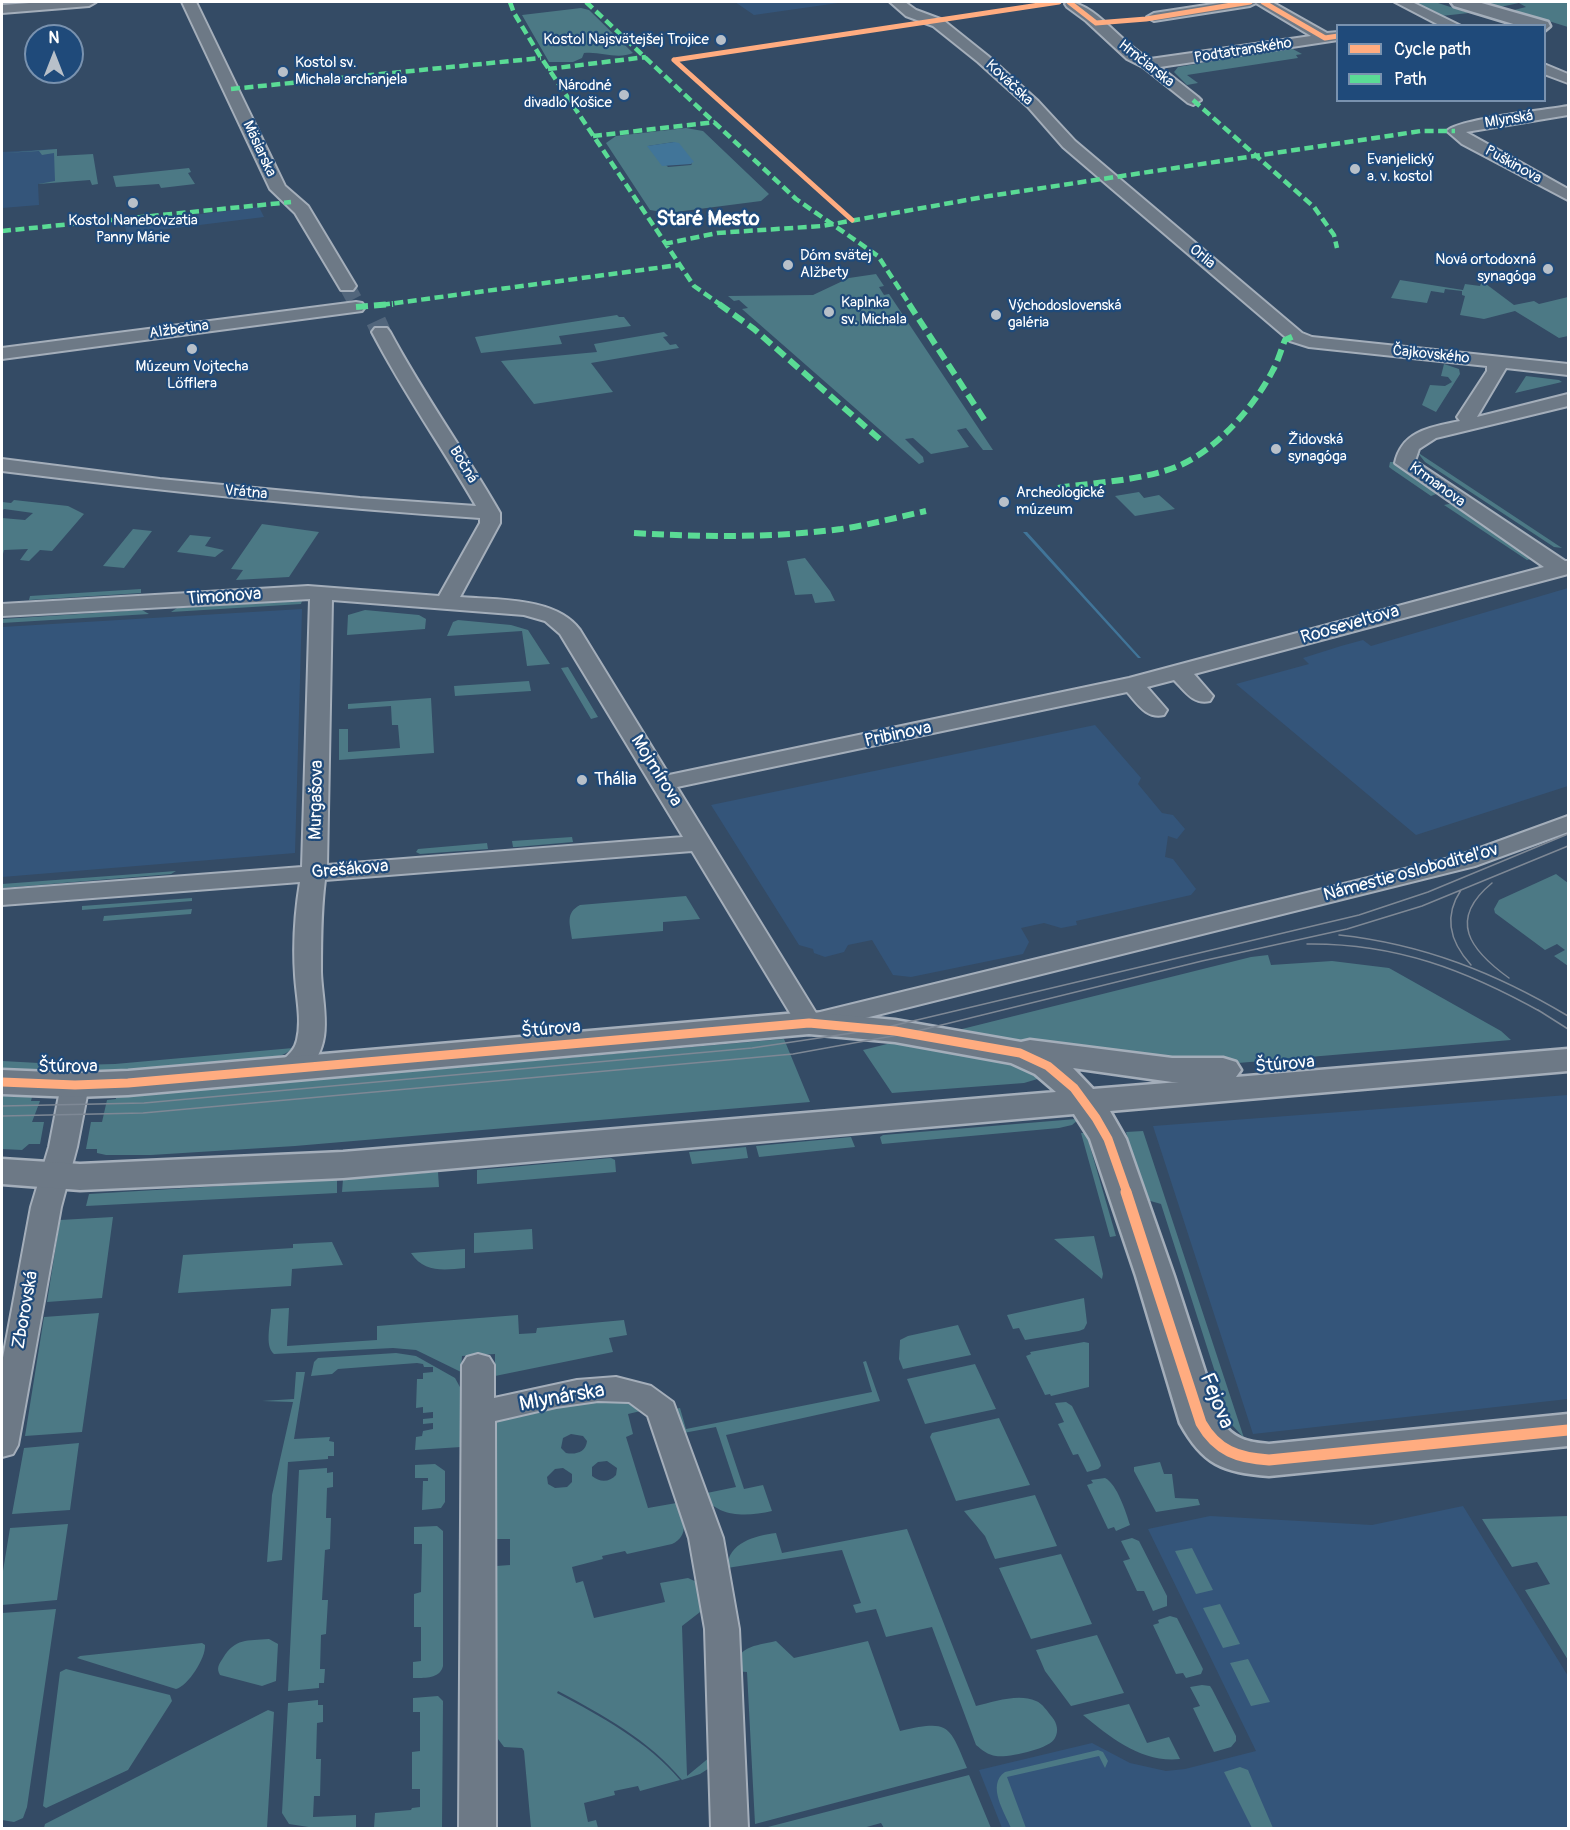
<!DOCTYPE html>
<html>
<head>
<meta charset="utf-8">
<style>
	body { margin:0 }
	#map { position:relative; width:1570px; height:1830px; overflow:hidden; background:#344b65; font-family:Pangolin,sans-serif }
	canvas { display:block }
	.frame { position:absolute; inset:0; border:3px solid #fff; pointer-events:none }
	.legend { position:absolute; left:1336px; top:24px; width:210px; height:78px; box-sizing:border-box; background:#1f4a7a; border:2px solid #7992af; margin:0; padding:8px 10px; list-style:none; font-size:18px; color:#fff }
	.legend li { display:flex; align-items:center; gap:12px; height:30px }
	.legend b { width:30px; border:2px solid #7992af }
	.north { position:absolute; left:24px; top:24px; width:60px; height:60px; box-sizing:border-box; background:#1f4a7a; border:2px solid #7992af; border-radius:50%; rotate:0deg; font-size:16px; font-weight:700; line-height:24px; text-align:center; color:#fff }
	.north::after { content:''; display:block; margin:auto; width:21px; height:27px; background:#b8c0c9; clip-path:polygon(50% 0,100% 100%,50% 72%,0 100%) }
</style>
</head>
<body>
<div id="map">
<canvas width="1570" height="1830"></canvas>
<div class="frame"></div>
<ul class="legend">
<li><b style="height:8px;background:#ffac80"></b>Cycle path</li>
<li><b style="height:8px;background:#5adb95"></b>Path</li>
</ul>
<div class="north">N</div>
</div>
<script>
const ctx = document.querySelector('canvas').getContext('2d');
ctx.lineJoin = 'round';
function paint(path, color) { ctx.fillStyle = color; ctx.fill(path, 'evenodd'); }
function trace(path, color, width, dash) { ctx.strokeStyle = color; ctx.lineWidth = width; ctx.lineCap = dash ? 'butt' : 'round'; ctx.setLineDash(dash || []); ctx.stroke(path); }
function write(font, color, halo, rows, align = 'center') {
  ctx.font = font + ' Pangolin,sans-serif'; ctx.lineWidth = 4.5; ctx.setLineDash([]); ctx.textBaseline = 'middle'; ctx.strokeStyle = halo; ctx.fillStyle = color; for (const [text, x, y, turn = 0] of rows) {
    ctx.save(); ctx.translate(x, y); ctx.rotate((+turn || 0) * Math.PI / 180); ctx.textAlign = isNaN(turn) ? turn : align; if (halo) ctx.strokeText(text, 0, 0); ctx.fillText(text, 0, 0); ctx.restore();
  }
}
paint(new Path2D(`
	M735,2H845L754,15Z
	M57,149L55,182L38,184L39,205L2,208V152Z
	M259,207L264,217L127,234L124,223Z
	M1568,588V786L1416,835L1236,684L1309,664L1303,658L1341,646L1363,640L1371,646Z
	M302,609L295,853L2,877V627Z
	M1095,725L1141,778L1138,784L1162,813L1173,815L1185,829L1177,839L1168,836L1165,857L1173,859L1196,889L1191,895L1076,921L1077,925L1061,928L1044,923L1021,928L1029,942L1023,954L911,977L893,975L872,940L848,945L844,952L825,957L814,953L813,949L799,945L711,805Z
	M1568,1095V1399L1253,1434L1153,1126Z
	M1463,1506L1568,1676V1828H1002L979,1770L1092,1743L1130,1763L1166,1771L1185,1769L1256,1751L1148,1529L1210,1516L1372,1525Z`), '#34557a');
paint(new Path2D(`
	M1409,2H1435L1469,13L1441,16Z
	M1483,2H1568V27L1516,11L1514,10L1526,7L1519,3L1500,7Z
	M581,8L589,10L633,53C616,60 601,51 584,53L582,58L573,62H549L522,15Z
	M1291,48L1302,54L1296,55L1298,58L1187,75L1198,83L1187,85L1174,72L1178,67Z
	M686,128L703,131L769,194L761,201L668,213L650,210L606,143L616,136ZM674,142L692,164L691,165L668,167L648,146Z
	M57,149V156L93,154L98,184L92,185L90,180L38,184L55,181L54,153L42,155L39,151L5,153Z
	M189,168L191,172L188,173L195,184L161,188L159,184L116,187L113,176Z
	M876,274L884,286L879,287L884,295L889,294L993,450H983L966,428L957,430L969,447L931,454L913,438L905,439L923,457L924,462L919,464L742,309L748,308L739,300L734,301L728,296L813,295L849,278Z
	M1400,280L1463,290L1465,284L1480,286L1482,281L1514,305L1534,301L1539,304L1568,297V336L1559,338L1515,311L1484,319L1460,315L1465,296L1462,295V291L1445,289L1444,293L1431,291L1427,303L1391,298Z
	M617,315L619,317H624L631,326L559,336L562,344L481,353L475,337Z
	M664,332L668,336L663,337L670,345L676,344L679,348L591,363L613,392L534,404L501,361L597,352L594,344Z
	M1444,364L1459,369L1460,374L1436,412L1422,405L1430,385L1445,386L1452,382L1448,377L1441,376Z
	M1526,376L1559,380L1562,382L1515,393Z
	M1417,452L1562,548L1554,547L1425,462Z
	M1390,462H1396L1402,468L1439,493L1431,496L1393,470L1389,467Z
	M1139,492L1144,498L1159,495L1175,509L1135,516L1115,496Z
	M14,500L68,506L84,514L52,551L40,550L29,561L20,560L28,549L4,550L2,558V518L25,520L33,513L4,509L2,511V502L11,503Z
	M1454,503L1534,558L1527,560L1444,505Z
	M262,524L319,532L289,577L236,580L243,570L231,569Z
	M133,529L152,531L124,568L103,566Z
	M190,535L211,537L205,546L224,550L215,557L177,552Z
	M805,558L830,591L835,601L815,603L812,594L795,595L787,561Z
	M141,589V593L29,600L30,596Z
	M302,601L301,604L171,612L177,608Z
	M142,610L149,614L2,623V619Z
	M365,610L419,615L426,619L425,629L347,635L348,615Z
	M458,620L511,625L528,630L550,664L527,666L522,631L447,636L453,622Z
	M568,667L598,717L591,719L561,668Z
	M529,681L531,691L455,696L454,686Z
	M431,698L434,753L339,760V729H348V752L400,748L398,725H392L391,706L348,709V704Z
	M572,837L573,842L516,847H513L512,841Z
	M487,843L488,849L420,854L416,852L418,849Z
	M176,871L171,874L2,888V884Z
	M1556,874L1568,883V966L1554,956L1565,950L1557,944L1545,950L1495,913L1494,909L1499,900Z
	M686,896L700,919L663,922V931L572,939C570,924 565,913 580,905Z
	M192,898V901L82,910V906Z
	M192,909L191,914L103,921L104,916Z
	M1268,955L1271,965L1332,961L1389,968L1501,1031L1511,1040L1226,1064L1087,1052L958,1030L1251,957Z
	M784,1039L810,1102L295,1146L151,1155H106L97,1153V1149H86L91,1122H102L107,1100L116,1099V1097Z
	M895,1042L1014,1064L1041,1078L1024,1083L892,1093L863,1050Z
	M293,1048C276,1064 240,1061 218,1063C145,1069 74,1073 2,1070V1061L76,1065L115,1064Z
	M2,1096L32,1097L31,1101H40L32,1122H44L40,1144H29L22,1150L2,1149Z
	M1076,1119L1078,1120L1072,1125L1059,1128L882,1144L880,1137L883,1135Z
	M1143,1131L1244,1438L1232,1425L1161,1204L1147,1200L1126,1132Z
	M1081,1133H1086L1116,1236L1110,1237Z
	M851,1137L855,1147L759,1157L756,1146Z
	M746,1147L748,1158L692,1164L689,1152Z
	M611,1158L615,1160L616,1172L477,1184V1170Z
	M438,1172L439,1187L342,1192L343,1179Z
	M337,1179V1193L86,1206L89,1194Z
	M113,1217L102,1298L47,1302L60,1220Z
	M532,1229L533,1249L474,1253V1233Z
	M1094,1236L1103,1274L1102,1279L1054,1239Z
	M332,1242L343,1265L292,1269L291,1286L178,1293L183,1255L293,1248V1244Z
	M465,1249V1268C444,1270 424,1273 411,1253Z
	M1084,1298L1087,1323L1084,1329L1079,1331L1025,1340L1019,1328L1013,1329L1007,1315Z
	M289,1308L287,1346L377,1340V1326L518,1315L519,1334L536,1333L537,1328L624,1320L627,1335L609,1338L613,1352L495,1376V1354L462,1356L461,1372L416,1350L393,1348L274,1354C264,1346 271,1322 271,1309Z
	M99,1313L82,1432L25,1436L44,1317Z
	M958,1325L971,1355L903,1369L899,1359L900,1340L908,1336Z
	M1084,1342L1089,1343V1387L1051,1396L1050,1394L1045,1395L1026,1356L1031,1354L1030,1352Z
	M396,1353L416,1356L455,1378L461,1389V1447L415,1450L416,1437L422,1436L423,1431L433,1429V1423L423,1424V1419L433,1418V1412L423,1413V1407L416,1408L417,1379H423V1373L433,1372V1367H424L423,1364L417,1363L338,1369L332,1374L311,1376L314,1362L318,1358Z
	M866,1361L880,1401L726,1435L744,1489L763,1485L772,1511C746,1517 718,1518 702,1494L736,1487L716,1427L683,1433L675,1409L680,1408L686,1429L872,1392L863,1362Z
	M975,1364L996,1409L925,1424L907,1379Z
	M296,1372H305L294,1439L330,1437L329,1441L334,1442V1456H328V1459L288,1462L282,1560L267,1562L272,1495L293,1402L262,1401L294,1399Z
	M590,1400L621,1401L645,1410L628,1414L633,1434L626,1437L648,1508L682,1502C683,1518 690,1536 672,1544L627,1554L625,1551L602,1556L603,1559L572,1567L576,1583L583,1581L594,1618L665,1602L660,1583L688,1578L701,1584L704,1609L682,1626L687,1776L710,1757L711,1767L700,1774L682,1780C649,1740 603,1715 558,1691L557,1693C602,1717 647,1741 680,1780L640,1791L638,1786L614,1791L615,1795L584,1803L588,1822L596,1820L598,1828H531L524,1751L522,1748L504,1747L498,1739L496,1566L510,1565V1539H495L496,1422L502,1417ZM571,1434L583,1436L587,1441C586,1452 576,1455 566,1453L561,1448L563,1438ZM607,1461L617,1468L616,1475C610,1482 600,1483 592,1476V1467L598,1462ZM563,1468L572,1474V1482L567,1487L555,1488L548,1484L547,1477L555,1469Z
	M1066,1402L1072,1406L1100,1462L1101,1466L1098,1469L1087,1472L1078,1454L1073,1455L1058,1424L1064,1422L1055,1403Z
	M999,1418L1030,1485L956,1501L930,1437L932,1433Z
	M79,1443L70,1510L12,1514L24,1448Z
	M1160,1462L1164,1474H1172L1175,1498L1198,1499L1200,1505L1156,1512L1134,1471V1467Z
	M435,1464L445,1471V1502L441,1508L422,1510L423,1481H428V1478H415V1465Z
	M327,1468V1473L333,1472V1487L327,1488L326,1518H331L330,1549L325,1550L322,1600H328L326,1634L321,1635L320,1669H325L324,1683H319V1688L288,1691L299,1470Z
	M1105,1478C1117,1484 1126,1512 1130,1525L1116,1531L1114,1527L1108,1529L1087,1485L1093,1483L1091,1480Z
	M1035,1495L1057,1546L995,1559L985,1536L964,1511Z
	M1568,1516V1660L1525,1590L1550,1584L1537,1562L1512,1567L1482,1519Z
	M68,1524L57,1600L2,1605V1577L10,1528Z
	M437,1526L443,1531V1666C440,1679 424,1678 413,1678V1662L421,1661V1627H414V1594L421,1592L422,1544H414V1527Z
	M907,1529L976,1706C994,1702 1018,1693 1036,1701C1042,1703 1048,1712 1052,1717C1057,1723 1059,1731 1055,1738C1050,1749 1008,1758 996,1756C988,1755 982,1750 976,1745L932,1627L886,1637L876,1609L856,1613L853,1605L861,1603L842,1550L727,1568C728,1542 755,1536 776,1533L782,1553Z
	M1132,1538L1139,1541L1167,1596V1606L1153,1611L1144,1591H1137L1123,1561L1130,1559L1121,1541Z
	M1192,1548L1213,1590L1196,1594L1175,1551Z
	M1061,1554L1092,1624L1031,1639L999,1568Z
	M1220,1604L1240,1644L1223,1648L1203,1608Z
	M56,1609L27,1807L23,1818L14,1822L2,1820V1613Z
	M1170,1616L1177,1618L1203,1669L1201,1674L1186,1678L1183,1673L1176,1674L1153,1625L1159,1623L1158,1620Z
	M1097,1635L1124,1693L1071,1706L1045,1671L1036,1650Z
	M269,1639L278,1644L276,1681L262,1686L220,1675C216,1668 219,1664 223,1658C235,1638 247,1641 269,1639Z
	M776,1641L794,1658L868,1641L900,1731C949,1720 949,1724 967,1768L755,1824L747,1672L734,1671C737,1646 754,1646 776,1641Z
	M202,1643L205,1645C206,1658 188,1686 176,1689L77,1658L80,1656Z
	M1248,1659L1270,1702L1251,1706L1230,1663Z
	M66,1669L170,1695L172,1701L128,1770L46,1808L43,1806L60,1672Z
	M1202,1685L1210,1686L1212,1689L1236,1736V1741L1231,1747L1214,1752L1193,1708L1200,1706L1190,1687Z
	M438,1696L443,1701L442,1828H374L375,1813L411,1810L412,1808L420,1807V1789H412V1752L420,1751V1712H413V1698Z
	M318,1700V1705H323V1722L317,1723L316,1759H321L320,1796H314L313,1817L356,1815V1828H315L289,1824L282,1813L288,1703Z
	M1129,1704L1147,1743L1169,1737L1180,1759C1142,1763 1111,1738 1083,1715Z
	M268,1710L274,1712L267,1828H44L45,1824Z
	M1098,1750L1103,1752L1108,1761L1105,1768L1099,1756L1007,1777L1026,1828H1011C1005,1813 986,1785 1005,1772Z
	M1240,1767L1248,1770L1273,1828H1252L1224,1772Z
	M969,1775L991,1828H884L881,1823L863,1828H764Z`), '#4c7985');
paint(new Path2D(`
	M674,142L679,143L694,162L691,163L692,164L662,166L647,146Z
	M1023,532H1027L1141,658H1138Z`), '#417599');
trace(new Path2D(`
	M347,286L354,299`), '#52667c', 16, [16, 8]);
trace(new Path2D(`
	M376,321L381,332`), '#52667c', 20, [20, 10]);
const street = new Path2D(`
	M43,2H96L89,6L2,13V5Z
	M182,2H196L285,186L308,206L356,286L353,290H341L295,213L270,189Z
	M890,2H905L916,10L943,20L988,56L1038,101L1075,141L1302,333L1312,337L1568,364V375L1506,368L1477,417L1568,394V406L1436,438L1419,449L1415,461L1565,561H1568V574L1194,674L1213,696L1210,701C1193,705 1185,691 1174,680L1147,687L1167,710L1164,715C1146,719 1138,704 1127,692L677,787L816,1013L1458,856L1568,816V832L1475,866L809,1032L799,1029L796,1023L692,851L325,880C321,910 321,941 321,972C322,1005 336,1046 305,1071C296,1077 290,1078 279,1075L275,1069C282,1058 294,1054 297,1040C302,1020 296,995 295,975C293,945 295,912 300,882L2,905V890L302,867L310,599L2,616V604L308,586L439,596L480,523V518C320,507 161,491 2,471V459L160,479L360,498L476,506C442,447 403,392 372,332L375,328H387L390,332C423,394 465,452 500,513V523L460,597C496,600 557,597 580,630L669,775L1129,678L1544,567L1395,463C1402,430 1432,427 1460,421L1457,417L1487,371V366L1309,347L1290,341L1063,147L1028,107L978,62L933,26L906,16ZM332,600L524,615L545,621L560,634L683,837L327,865Z
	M1067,2C1095,2 1123,46 1150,59L1311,36L1256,3L1250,6L1154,21L1147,17L1154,13L1226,2H1272L1327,33L1338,32V40L1160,67L1198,97L1201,100L1193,105L1188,103L1143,67L1127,59L1086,21L1067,7L1065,4Z
	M1395,2H1412L1461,26H1441Z
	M1544,64L1568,74V83L1544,74Z
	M1568,106V115L1466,132L1568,189V200L1462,144L1447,131C1458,119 1547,110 1568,106Z
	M356,302L362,303L365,307L362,311L2,359V348Z
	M75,1076L85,1079L89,1085L77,1147L61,1207L18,1445L13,1454L2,1457V1363L31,1207L49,1147L61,1085L65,1079Z
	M478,1354L489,1357L494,1365V1398L577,1380L616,1377L651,1386L673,1402L723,1538L739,1629L748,1828H711L705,1629L689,1538L648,1416L629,1402L598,1401L556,1407L495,1421L496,1828H459L462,1365L467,1357Z`);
const secondary = new Path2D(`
	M1451,2H1478L1548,22L1550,26L1544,31V26H1520L1454,6Z
	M809,1012L895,1020L1021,1042L1030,1040L1172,1058H1223L1236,1062L1241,1070L1236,1077L1568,1049V1071L1110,1111L1126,1139L1174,1276L1221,1421C1234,1439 1247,1442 1269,1444L1568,1414V1446L1269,1476C1222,1472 1203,1465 1180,1423L1136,1276L1090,1139L1074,1114L343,1178L80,1190L2,1184V1159L80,1164L343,1152L1056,1092L1035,1074L1011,1063L895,1042L809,1034L128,1095L75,1097L2,1094V1070L75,1073L128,1071ZM1073,1068L1172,1082H1179L1093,1089Z`);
trace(street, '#a4aeba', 4);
trace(secondary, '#a4aeba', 5);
paint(street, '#6d7986');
paint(secondary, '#6d7986');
trace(new Path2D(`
	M1492,883C1447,920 1470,950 1509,978
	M1461,890C1443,917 1450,942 1471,965
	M1339,935C1423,944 1496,973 1568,1016
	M1307,944C1396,943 1466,970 1543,1013
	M1538,1010L1568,1029
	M2,1106L144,1103L752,1048L879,1029L1359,915L1428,892L1568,834
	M2,1116L143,1113L793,1054L909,1033L1202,961L1347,929L1422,906L1568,846`), '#7e8895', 1.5);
trace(new Path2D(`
	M510,2L514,13L540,56L694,286L721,305
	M586,2L796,199L878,256L910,305
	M548,69L646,57
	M231,89L541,58
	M1193,100L1314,207L1334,235L1337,248
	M593,136L715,122
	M2,231L291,202
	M664,244L717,233L822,226L989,196L1421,131H1455
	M381,305L679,265`), '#5adb95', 4.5, [9, 4.5]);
trace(new Path2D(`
	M719,304L754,329L884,443
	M909,304L987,424
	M356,307L393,304
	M1058,488C1097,482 1139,481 1176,467C1216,451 1254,407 1273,370C1278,361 1281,350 1285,340L1294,336
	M634,533C703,537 772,538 841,529C869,525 898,517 926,511`), '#5adb95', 6, [12, 6]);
trace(new Path2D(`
	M1069,2L1096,23L1146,19L1250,2
	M1263,2L1325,38L1338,36
	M674,60L1059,2
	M674,60L852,220`), '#ffac80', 5);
trace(new Path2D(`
	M2,1082L75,1085L128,1083L809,1023L895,1031L1020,1053L1048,1066L1074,1088L1096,1118L1108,1139L1127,1193`), '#ffac80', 9);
trace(new Path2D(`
	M1126,1192L1201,1423C1217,1451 1238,1458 1269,1460L1568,1430`), '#ffac80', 11);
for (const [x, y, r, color] of [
	[721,40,6,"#b8c0c9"],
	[283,72,6,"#b8c0c9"],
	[624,95,6,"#b8c0c9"],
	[1355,169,6,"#b8c0c9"],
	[133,203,6,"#b8c0c9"],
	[788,265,6,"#b8c0c9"],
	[1548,269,6,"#b8c0c9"],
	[829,312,6,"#b8c0c9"],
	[996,315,6,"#b8c0c9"],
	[192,349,6,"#b8c0c9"],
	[1276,449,6,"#b8c0c9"],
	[1004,502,6,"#b8c0c9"],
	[582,780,6,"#b8c0c9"]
]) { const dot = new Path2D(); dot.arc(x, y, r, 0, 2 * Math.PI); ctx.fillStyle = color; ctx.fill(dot); trace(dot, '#1f4a7a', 2); }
write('15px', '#fff', '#1f4a7a', [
	["Kostol Najsvätejšej Trojice",709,40,"right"],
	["Kostol sv.",295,63],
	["Michala archanjela",295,80],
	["Národné",612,86,"right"],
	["divadlo Košice",612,103,"right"],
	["Evanjelický",1367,160],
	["a. v. kostol",1367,177],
	["Kostol Nanebovzatia",133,221,"center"],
	["Panny Márie",133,238,"center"],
	["Dóm svätej",800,256],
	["Alžbety",800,273],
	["Nová ortodoxná",1536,260,"right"],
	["synagóga",1536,277,"right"],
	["Kaplnka",841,303],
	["sv. Michala",841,320],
	["Východoslovenská",1008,306],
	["galéria",1008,323],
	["Múzeum Vojtecha",192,367,"center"],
	["Löfflera",192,384,"center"],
	["Židovská",1288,440],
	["synagóga",1288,457],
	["Archeologické",1016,493],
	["múzeum",1016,510]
], 'left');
write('15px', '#fff', '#1f4a7a', [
	["Podtatranského",1243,51,-9],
	["Hrnčiarska",1146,64,38],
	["Kováčska",1009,83,43],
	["Mlynská",1509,120,-9],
	["Mäsiarska",259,149,65],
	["Puškinova",1513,165,29],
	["Orlia",1202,257,40],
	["Alžbetina",179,330,-8],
	["Čajkovského",1431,355,6],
	["Bočná",463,465,59],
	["Krmanova",1437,485,36],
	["Vrátna",246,493,5]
]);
write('18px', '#fff', '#1f4a7a', [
	["Timonova",224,597,-4],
	["Rooseveltova",1350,625,-16],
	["Pribinova",898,735,-12],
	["Mojmírova",656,771,58],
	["Murgašova",317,800,-89],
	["Grešákova",350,870,-5],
	["Námestie osloboditeľov",1411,873,-15],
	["Štúrova",551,1030,-5],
	["Štúrova",1285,1065,-5],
	["Štúrova",68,1067],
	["Zborovská",26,1310,-80]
]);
write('18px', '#fff', '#1f4a7a', [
	["Thália",594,780]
], 'left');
write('bold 20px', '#fff', '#1f4a7a', [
	["Staré Mesto",708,220]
]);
write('21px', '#fff', '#1f4a7a', [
	["Mlynárska",562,1398,-10],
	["Fejova",1216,1401,68]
]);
</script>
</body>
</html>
